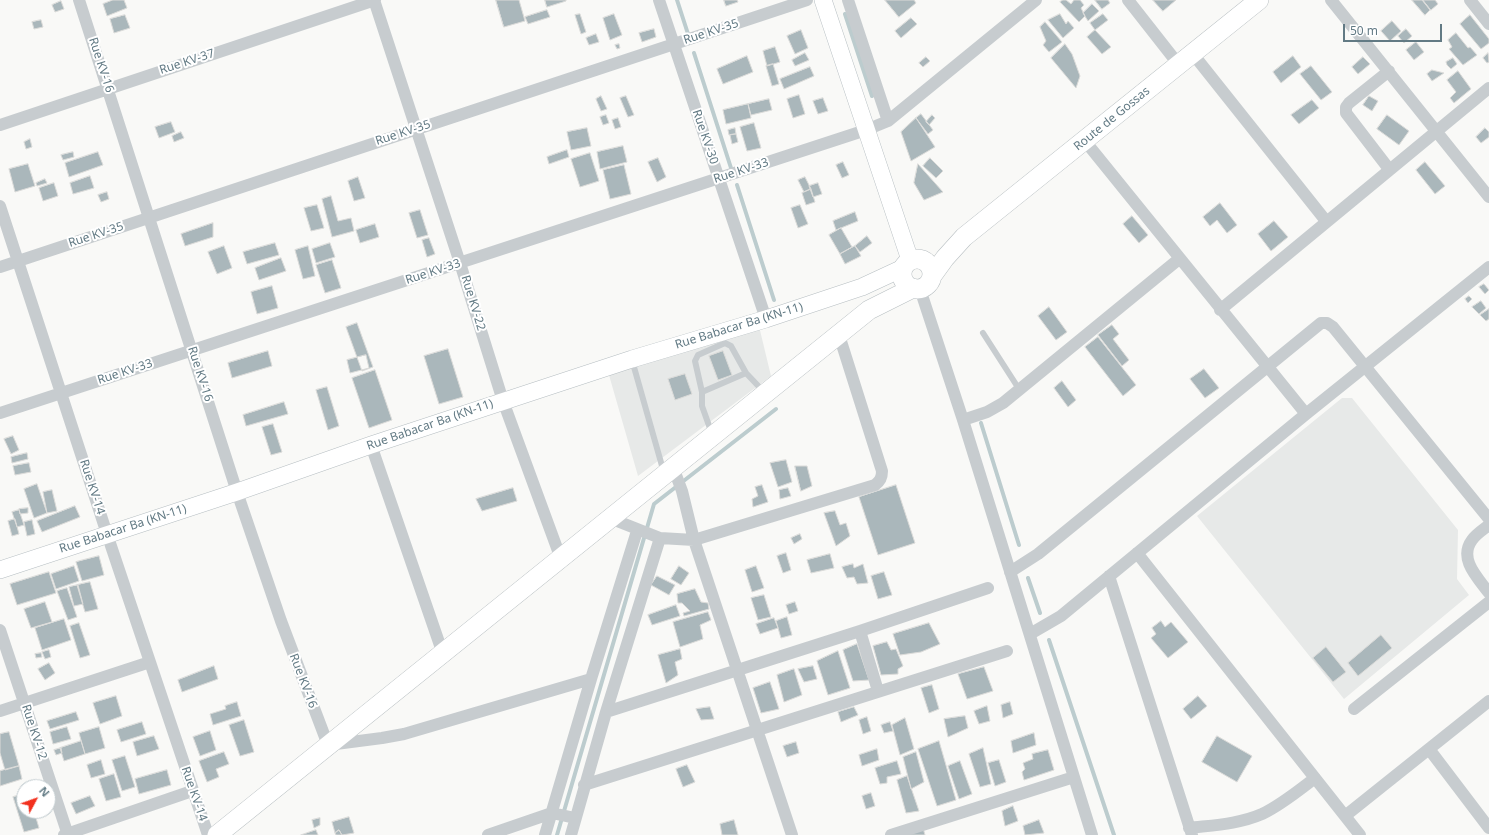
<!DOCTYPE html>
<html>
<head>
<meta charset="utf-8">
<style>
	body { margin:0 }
	#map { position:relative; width:1489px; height:835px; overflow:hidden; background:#f9f9f7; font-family:"Noto Sans",sans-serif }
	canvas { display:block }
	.north { position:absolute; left:16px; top:779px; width:40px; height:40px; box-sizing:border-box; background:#fff; border:1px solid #c0cace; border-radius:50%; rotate:49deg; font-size:11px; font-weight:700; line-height:16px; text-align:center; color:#627a84 }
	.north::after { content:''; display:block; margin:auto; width:14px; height:18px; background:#f2311e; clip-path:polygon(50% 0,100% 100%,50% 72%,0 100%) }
	.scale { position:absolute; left:1343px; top:24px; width:99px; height:18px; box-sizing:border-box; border:2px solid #627a84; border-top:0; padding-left:5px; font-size:12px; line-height:14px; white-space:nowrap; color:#627a84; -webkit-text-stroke:3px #fff; paint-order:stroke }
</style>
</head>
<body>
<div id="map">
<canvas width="1489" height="835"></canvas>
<div class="north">N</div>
<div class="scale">50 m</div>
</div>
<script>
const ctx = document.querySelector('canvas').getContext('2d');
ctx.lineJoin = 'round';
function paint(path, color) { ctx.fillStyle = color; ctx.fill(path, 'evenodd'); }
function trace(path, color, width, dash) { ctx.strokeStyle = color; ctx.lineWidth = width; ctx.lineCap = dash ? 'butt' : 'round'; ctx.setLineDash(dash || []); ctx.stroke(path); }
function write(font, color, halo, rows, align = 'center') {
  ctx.font = font + ' "Noto Sans",sans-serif'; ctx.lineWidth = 4; ctx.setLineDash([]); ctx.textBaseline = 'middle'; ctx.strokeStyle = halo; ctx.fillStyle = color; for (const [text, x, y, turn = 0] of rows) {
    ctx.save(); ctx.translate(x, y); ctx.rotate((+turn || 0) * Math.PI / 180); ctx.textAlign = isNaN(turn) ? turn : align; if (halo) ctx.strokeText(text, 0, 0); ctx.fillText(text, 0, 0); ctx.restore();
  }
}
paint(new Path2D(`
	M758,322L771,376L638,476L609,375Z
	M1342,398H1352L1458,530L1457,579L1469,595L1344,699L1197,516Z`), '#e7e9e8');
trace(new Path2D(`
	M677,0L689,37
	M845,14L872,96
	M694,53L731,168
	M737,185L774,300
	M981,423L1019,545
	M1028,578L1040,613
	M1049,640L1114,835
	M557,835L654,504L776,409`), '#bcccce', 4);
const building = new Path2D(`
	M113,0H124L127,8L107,16L103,4Z
	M496,0H519L525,21L504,27Z
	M545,0H566V1L547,7Z
	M724,0H737L738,2L726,6Z
	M885,0H914L916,3L899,17Z
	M1063,0H1066L1071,4L1074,0H1080L1084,5L1081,8L1085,16L1079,22L1060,2Z
	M1095,0H1108L1110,3L1102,9Z
	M1153,0H1176L1163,11Z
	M1412,0H1422L1430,10L1425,15Z
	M1423,0H1435L1438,4L1431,10Z
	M61,1L64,9L55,12L52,5Z
	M1092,4L1099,11L1088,21L1083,13Z
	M547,10L550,17L528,24L525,17Z
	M580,14L586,32L581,34L575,15Z
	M614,14L622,35L610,40L603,18Z
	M1060,14L1066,24L1068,21L1074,28L1063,38L1048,20Z
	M1103,14L1108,20L1095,30L1090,23Z
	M125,15L130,28L114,33L110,19Z
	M1470,15L1489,39V43L1481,49L1460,24Z
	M911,18L917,24L901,38L895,31Z
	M41,20L43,27L34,29L32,22Z
	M1392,21L1401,31L1390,41L1381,31Z
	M1045,22L1062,42L1049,52L1043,45L1046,41L1040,27Z
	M654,29L656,37L642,42L639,33Z
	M1406,29L1412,36L1404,43L1398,36Z
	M801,30L808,48L795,54L787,36Z
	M1095,30L1111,47L1102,54L1087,37Z
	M1456,33L1468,48L1470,47L1477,55L1463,65L1449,49L1452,47L1448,40Z
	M596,34L599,42L589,45L586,38Z
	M1416,42L1424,52L1414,60L1406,50Z
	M619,44L620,48L617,49L615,45Z
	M1065,44L1072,54L1080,76L1076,88L1051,58Z
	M775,47L780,62L767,66L763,51Z
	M805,53L809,60L795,66L792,60Z
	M1488,53L1489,62L1487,63L1483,58Z
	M747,56L753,72L723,84L717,69Z
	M1293,56L1301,67L1281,83L1273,72Z
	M926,57L930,61L923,67L919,63Z
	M1363,57L1370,64L1358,74L1352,67Z
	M1453,58L1457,64L1451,69L1447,65L1446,62Z
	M773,64L779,84L772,86L766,66Z
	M1311,66L1332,92L1321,100L1300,74Z
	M810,67L814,76L784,89L780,79Z
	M1432,70L1444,73L1432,81L1427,74Z
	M1458,71L1471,89L1454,103L1450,98L1456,92L1447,80Z
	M799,95L805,114L793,118L787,99Z
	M601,96L607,109L601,111L596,99Z
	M626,96L634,115L628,117L620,98Z
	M1369,96L1378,101L1372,111L1363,105Z
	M823,98L828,111L818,114L813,101Z
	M769,99L772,110L751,115L748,104Z
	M1312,100L1319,108L1299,124L1291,115Z
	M748,104L751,118L726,124L723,110Z
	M921,114L933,130L928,134L916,118Z
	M606,115L609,123L603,125L600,117Z
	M932,115L935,118L929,125L926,122Z
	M1387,115L1409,131L1399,145L1377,129Z
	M618,118L621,127L615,129L612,120Z
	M916,118L935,147L911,161L901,132Z
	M171,122L175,132L159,138L155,127Z
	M754,123L761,148L747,151L740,127Z
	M587,128L591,146L571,150L567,132Z
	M735,128L736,134L729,135L728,130Z
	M1485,128L1489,132V137L1481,143L1476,137Z
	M181,132L184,138L174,142L172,136Z
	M736,134L738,142L732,144L730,135Z
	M30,139L32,147L26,149L24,142Z
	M623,146L627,162L600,169L597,152Z
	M567,150L569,157L549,164L547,157Z
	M73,152L74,157L63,160L61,155Z
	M98,152L103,165L69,177L65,163Z
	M590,153L599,181L580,187L571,159Z
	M658,158L666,177L657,182L648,162Z
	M930,158L943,171L936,178L923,166Z
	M843,162L849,175L842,178L836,165Z
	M1425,162L1445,186L1435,194L1416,170Z
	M28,164L35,186L15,192L9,169Z
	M918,164L943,192L924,200L914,183Z
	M624,165L631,194L610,199L603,170Z
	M90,176L94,188L73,194L70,183Z
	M358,177L365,198L354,201L348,181Z
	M805,177L811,189L804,192L798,180Z
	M45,179L47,183L37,186L36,183Z
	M54,183L58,196L43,201L39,188Z
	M818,183L822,194L813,197L809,186Z
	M811,189L815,202L806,205L802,193Z
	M107,192L109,199L101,202L98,195Z
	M331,196L338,221L351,218L354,231L332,237L322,199Z
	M1220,203L1237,225L1227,233L1217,220L1210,226L1203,217Z
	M317,205L324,228L311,231L304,208Z
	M800,205L808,224L798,228L791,208Z
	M420,210L428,235L417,238L409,213Z
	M855,212L858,221L836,230L833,221Z
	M1132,216L1148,235L1139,243L1123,224Z
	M1274,221L1288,237L1271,251L1258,234Z
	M213,223V237L185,246L181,234Z
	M375,224L379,237L360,243L356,230Z
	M841,228L852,247L840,254L829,235Z
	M867,236L872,243L860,252L855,246Z
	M429,238L435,254L427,257L422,240Z
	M275,243L279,255L247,264L243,252Z
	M330,243L335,257L316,263L312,249Z
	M224,246L232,268L217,274L208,252Z
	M308,246L315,276L303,279L295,250Z
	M855,246L861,256L845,264L840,254Z
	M281,258L286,271L259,280L255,268Z
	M332,260L341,288L325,293L316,265Z
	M1484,284L1489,290L1485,294L1479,287Z
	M272,286L278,308L257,314L251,292Z
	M1469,296L1472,299L1468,303L1465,299Z
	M1481,301L1486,308L1479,314L1472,307Z
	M1049,307L1067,332L1056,340L1038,316Z
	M1489,309V319L1486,321L1480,315Z
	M357,323L373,367L362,371L346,327Z
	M1112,325L1119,334L1113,339L1129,360L1122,366L1098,335Z
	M1098,337L1136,385L1123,396L1085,347Z
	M448,349L463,397L439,404L424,356Z
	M268,351L272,366L232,378L228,363Z
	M723,351L732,375L718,380L709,356Z
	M366,355L369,368L350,373L347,360Z
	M1204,369L1219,388L1205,398L1190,379Z
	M375,370L392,420L369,428L352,378Z
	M685,374L692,394L675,400L668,379Z
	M1062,381L1076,400L1068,407L1054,388Z
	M327,387L339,426L328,430L316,390Z
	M284,402L288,414L246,426L243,415Z
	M273,424L282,452L271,455L262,427Z
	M13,436L19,450L11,454L4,439Z
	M27,453L28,459L12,463L11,457Z
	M786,460L792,482L778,487L770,463Z
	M29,463L31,472L15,475L13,466Z
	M795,466H807L812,486L801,491Z
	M37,484L47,513L34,518L24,489Z
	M762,485L768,502L753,507L752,499L758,496L755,487Z
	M896,485L915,543L878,555L859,497Z
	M513,488L517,501L482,511L476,499Z
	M788,488L791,496L780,499L779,490Z
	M52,490L57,511L47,513L43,492Z
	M75,506L80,517L42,532L37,521Z
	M28,508V513L20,514L19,509Z
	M19,510L24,525L17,527L12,512Z
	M835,511L840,525L846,523L850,536L836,546L824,513Z
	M15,519L19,534L12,536L8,521Z
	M32,520L35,534L27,536L24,522Z
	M800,534L802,539L794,544L791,538Z
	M786,553L791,570L783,573L777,556Z
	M830,554L834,568L811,573L807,560Z
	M99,556L104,575L82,581L76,562Z
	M853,564L854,568L863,564L868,583L857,584L854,577L847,578L842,567Z
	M74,566L79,581L56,589L51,574Z
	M679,566L689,573L681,585L671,579Z
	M756,566L764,588L752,592L745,570Z
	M49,572L56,593L17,605L10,584Z
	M884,572L892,595L878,599L871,576Z
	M657,576L675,585L669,595L651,585Z
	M90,582L98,609L85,612L77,585Z
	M78,585L83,604L74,606L69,587Z
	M67,588L77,617L68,620L57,591Z
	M695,589L701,602L708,603L709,609L684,616L683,613L690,611L682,603H678L677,594Z
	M764,595L771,617L758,620L751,598Z
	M45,602L52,622L31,628L24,609Z
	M795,602L798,611L789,614L786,605Z
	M676,605L680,616L652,625L648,615Z
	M708,612L711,620L700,625L703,639L680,647L673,622Z
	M787,617L792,635L781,638L776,621Z
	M774,618L778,628L760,634L756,624Z
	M64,619L71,640L42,650L35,628Z
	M1161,621L1165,627L1171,622L1188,642L1168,658L1151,638L1156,634L1152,628Z
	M79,623L90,655L80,658L70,626Z
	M929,623L940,644L921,652L900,655L893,634Z
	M1381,635L1392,648L1358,676L1348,663Z
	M887,642L891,650L896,649L903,666L898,669V674L881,675L873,646Z
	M857,644L869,680L853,681L843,650Z
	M1326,647L1346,672L1333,682L1313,658Z
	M680,649L682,659L675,662L678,675L666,683L658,655Z
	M49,650L51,657L45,659L42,652Z
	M838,651L850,688L828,695L817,661Z
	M41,653L42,657L36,658L35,654Z
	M49,663L55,673L45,680L38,669Z
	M214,666L218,679L182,692L178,680Z
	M813,666L817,679L804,682L798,669Z
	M984,667L993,691L967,699L958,674Z
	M794,669L802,695L784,702L777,675Z
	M770,682L779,709L761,713L753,688Z
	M932,685L939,709L929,713L921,688Z
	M116,696L122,716L100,724L93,703Z
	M1198,696L1207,706L1191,719L1183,709Z
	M237,702L241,716L213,725L210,714L226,709L225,706Z
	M1010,702L1013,714L1003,718L1001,705Z
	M987,706L990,721L979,724L974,711Z
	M710,707L714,719L701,720L696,709Z
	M854,707L858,715L841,722L838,712Z
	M76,712L79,720L50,729L47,721Z
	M965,716L968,728L948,737L944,719Z
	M867,717L871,731L863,734L859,720Z
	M905,718L914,749L900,755L892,725Z
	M244,720L254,752L240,756L229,725Z
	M142,722L146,734L121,742L117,730Z
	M890,722L893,731L884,733L881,725Z
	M67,727L71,739L53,744L50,732Z
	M99,727L105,748L85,754L79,733Z
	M210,731L216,750L200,756L193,737Z
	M9,732L19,766L5,770L0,753V734Z
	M1034,733L1036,745L1013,753L1011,741Z
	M154,736L159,749L137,756L133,742Z
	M1217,736L1252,756L1237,782L1202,762Z
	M81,741L85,754L64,761L60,748Z
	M939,741L956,800L937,806L918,749Z
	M796,742L799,753L787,757L783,746Z
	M61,748L62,753L56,755L54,750Z
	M983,748L991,784L980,787L969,754Z
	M877,749L879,760L862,766L859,755Z
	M1048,750L1054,770L1024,780L1022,772L1025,769L1023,763L1033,759L1032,754Z
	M224,752L229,764L216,769L219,777L207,782L199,761Z
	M916,752L924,782L911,789L903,757Z
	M125,756L135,787L122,791L112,760Z
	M101,760L105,774L91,778L87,765Z
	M999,760L1006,782L995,786L988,763Z
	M897,761L901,774L887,777V783L880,784L875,768Z
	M960,761L972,794L959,799L948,766Z
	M687,765L695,782L683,787L676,769Z
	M19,766L22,779L0,786V771Z
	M167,770L171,785L139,794L135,779Z
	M114,774L121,797L106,801L99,779Z
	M907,776L919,811L906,813L897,780Z
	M871,793L875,806L866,809L862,796Z
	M24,794V811H34L39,828L24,832L13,797Z
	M90,796L95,806L76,814L71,803Z
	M1013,806L1018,821L1005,826L1002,811Z
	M349,817L354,833L342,835L339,830L335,833L332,822Z
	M320,818V825L314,828L312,820Z
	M734,820L738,835H722L720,824Z
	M1039,820L1044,833L1025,835L1023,826Z
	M923,828L925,835H907Z
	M316,830L318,835H301Z
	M339,830L342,835H336L335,833Z`);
paint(building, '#aab7bb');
trace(building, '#dbdbd9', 1);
const secondary = new Path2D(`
	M823,0L910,260
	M0,570L237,492L371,445L632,359L766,319L862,287L903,268`);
const primary = new Path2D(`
	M902 274a15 15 0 1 1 30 0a15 15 0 1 1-30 0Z
	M932,276L945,258L964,237L1259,0
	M217,835L869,310L913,288`);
trace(secondary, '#b6bec2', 18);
trace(primary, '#b7bec1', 20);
trace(new Path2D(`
	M983,333L1019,389
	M632,360L664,473
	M702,392L746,373
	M712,434L702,406V392L695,361L698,355L725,343L731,346L746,373L764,392`), '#c7cccf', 6);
trace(new Path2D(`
	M79,0L237,492L281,621L328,745L382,738L404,734L591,679
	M374,0L460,263L503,401L561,559
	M659,0L766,319
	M848,0L888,121
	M1128,0L1179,65
	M1331,0L1489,197
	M1470,0L1489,24
	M1193,54L1326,221
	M1389,71L1349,103L1346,107V113L1389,169
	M0,125L375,0
	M1085,141L1306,414
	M0,206L107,534L208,835
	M0,267L807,0
	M920,289L963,420L1092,835
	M1220,310L1489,88
	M0,413L866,130L888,121L1036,0
	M963,420L987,412L1003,403L1179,259
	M371,445L443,654
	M673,467L682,491L694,540L792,835
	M612,519L660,538L694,540L875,485C880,481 882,478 882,471L839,335
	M1489,525C1484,529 1476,534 1472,540C1458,559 1478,578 1489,593
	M1137,553L1360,835
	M1010,572L1038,554L1321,323H1327L1333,327L1489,519
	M1109,576L1192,835
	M0,630L68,835
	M860,631L878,691
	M1030,634L1061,616L1306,414L1489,267
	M1354,709L1489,602
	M0,711L150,662
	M606,712L860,631L988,588
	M1429,749L1489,828
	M584,785L1007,651
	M1345,816L1489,701
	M1189,828C1214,825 1239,824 1262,814C1281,805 1298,791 1315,778
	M64,835L192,791
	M488,835L552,813L575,818
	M545,835L591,679L637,531
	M571,835L606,712L660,538
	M891,835L1074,777`), '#c7cccf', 12);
trace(secondary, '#fff', 17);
trace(primary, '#fff', 19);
write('12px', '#627a84', '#fff', [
	["Rue KV-35",711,32,-18],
	["Rue KV-37",187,62,-18],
	["Rue KV-16",101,65,72],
	["Route de Gossas",1112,119,-39],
	["Rue KV-35",403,133,-18],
	["Rue KV-30",705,137,71],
	["Rue KV-33",741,171,-18],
	["Rue KV-35",96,235,-18],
	["Rue KV-33",433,272,-18],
	["Rue KV-22",473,303,73],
	["Rue Babacar Ba (KN-11)",739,326,-17],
	["Rue KV-33",125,372,-18],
	["Rue KV-16",200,374,72],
	["Rue Babacar Ba (KN-11)",430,425,-19],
	["Rue KV-14",92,487,72],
	["Rue Babacar Ba (KN-11)",123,529,-18],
	["Rue KV-16",303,681,69],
	["Rue KV-12",34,732,72],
	["Rue KV-14",194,794,71]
]);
</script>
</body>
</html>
